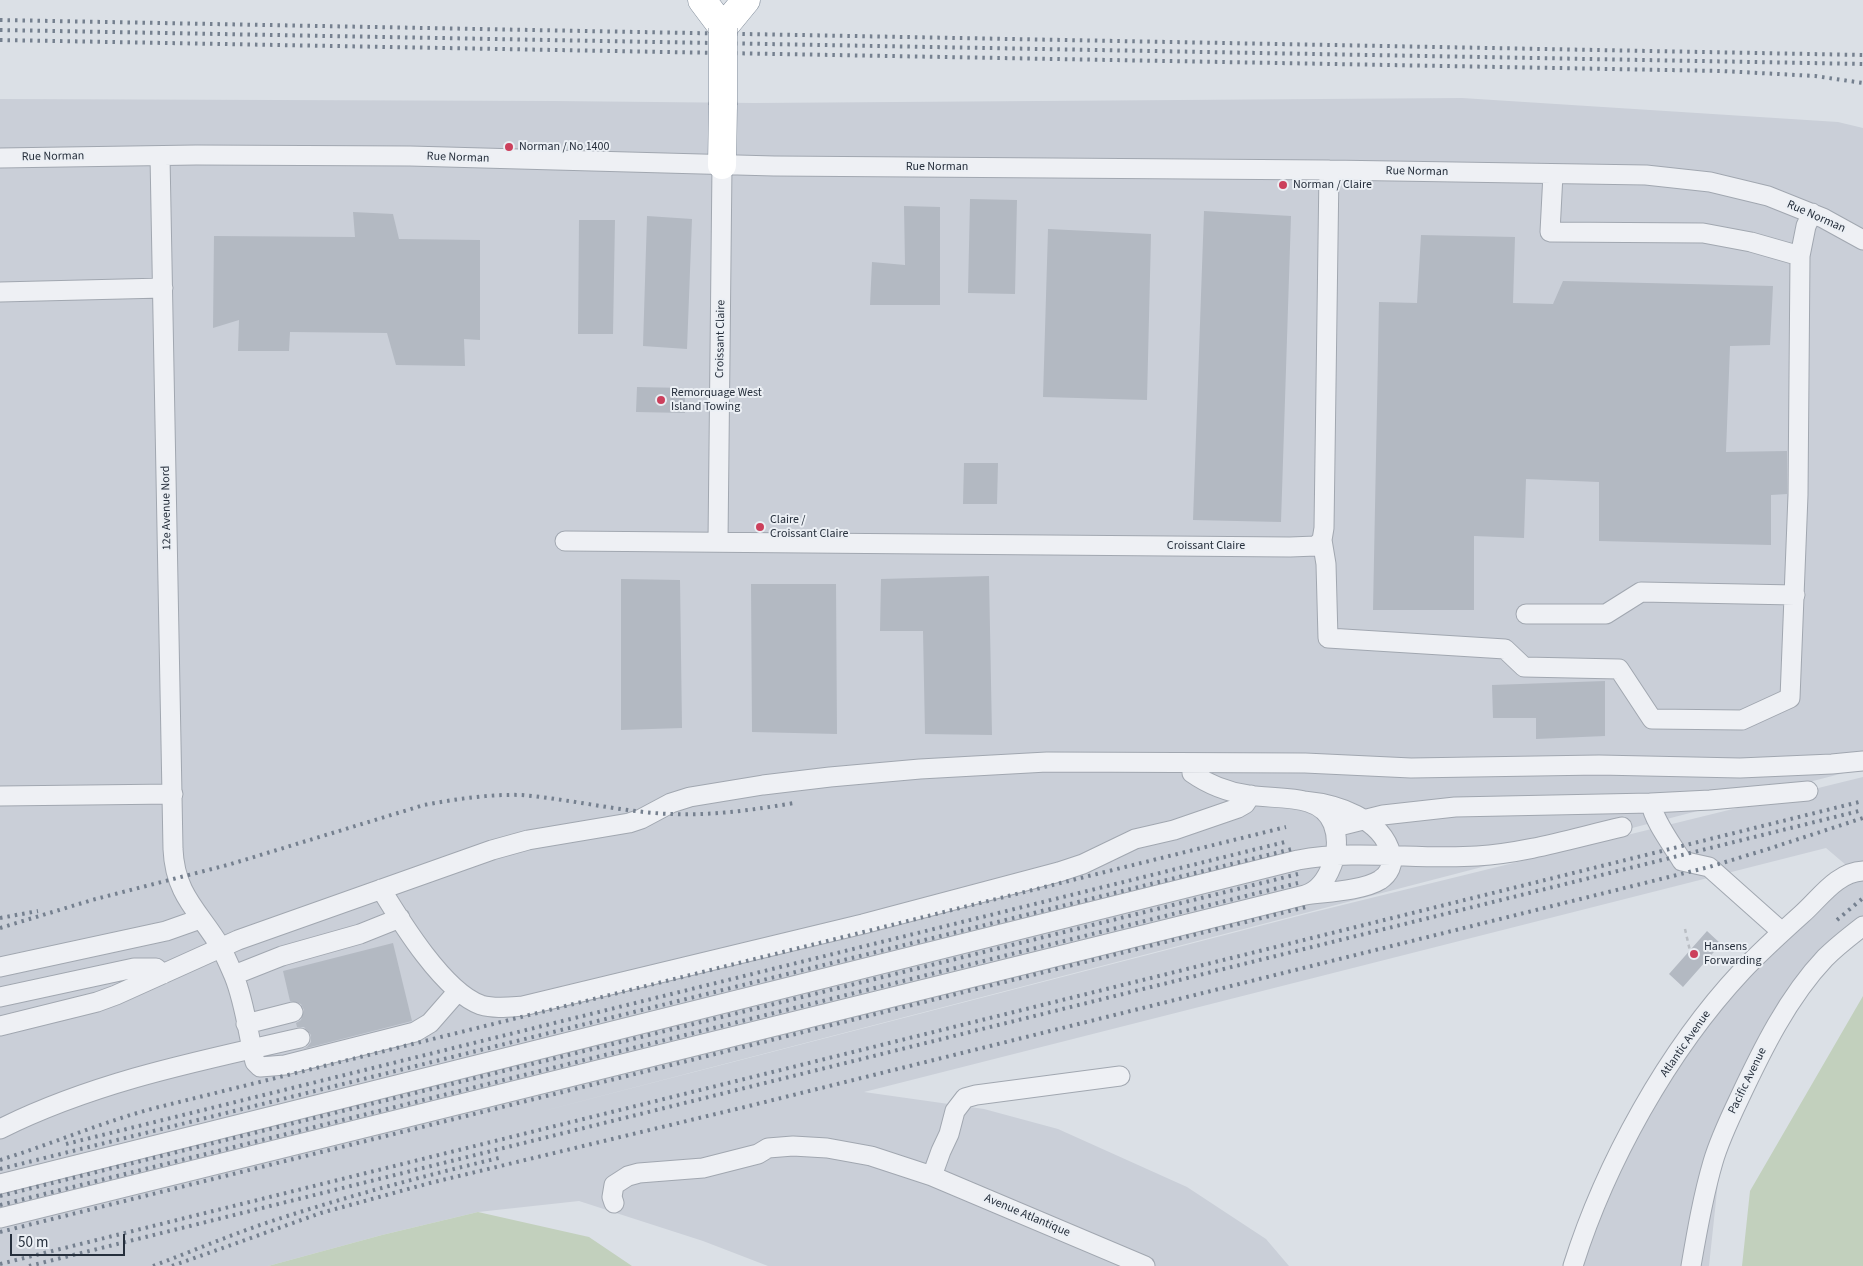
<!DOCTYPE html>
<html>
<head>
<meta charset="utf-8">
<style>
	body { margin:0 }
	#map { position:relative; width:1863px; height:1266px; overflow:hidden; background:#dbe0e6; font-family:"Source Sans 3",sans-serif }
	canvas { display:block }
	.scale { position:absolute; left:10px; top:1234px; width:115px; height:22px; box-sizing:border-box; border:2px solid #262f3c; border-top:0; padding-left:6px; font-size:15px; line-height:18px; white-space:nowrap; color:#262f3c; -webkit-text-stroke:4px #ebeff4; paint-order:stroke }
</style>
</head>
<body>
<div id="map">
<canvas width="1863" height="1266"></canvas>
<div class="scale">50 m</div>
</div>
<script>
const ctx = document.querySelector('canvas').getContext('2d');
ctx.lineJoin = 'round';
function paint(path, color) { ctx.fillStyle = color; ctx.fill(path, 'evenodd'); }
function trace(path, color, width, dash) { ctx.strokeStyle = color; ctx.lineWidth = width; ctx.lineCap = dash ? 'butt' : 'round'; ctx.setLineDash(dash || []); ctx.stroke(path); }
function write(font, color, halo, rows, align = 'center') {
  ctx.font = font + ' "Source Sans 3",sans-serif'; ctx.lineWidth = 4; ctx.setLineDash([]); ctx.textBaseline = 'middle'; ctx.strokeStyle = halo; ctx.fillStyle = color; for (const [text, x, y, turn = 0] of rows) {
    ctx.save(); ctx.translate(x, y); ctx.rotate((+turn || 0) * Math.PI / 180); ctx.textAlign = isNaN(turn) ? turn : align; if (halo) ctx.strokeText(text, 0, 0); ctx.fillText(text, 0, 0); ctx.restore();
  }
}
paint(new Path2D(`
	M1462,98L1838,122L1863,128V768L524,1116L1310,913L1863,777V934L1805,975L1751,1062L1718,1182L1709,1266H1577L1592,1222L1686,1042L1758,944L1853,871L1826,848L864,1092L984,1109L1058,1129L1187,1187L1266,1239L1289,1266H768L703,1241L579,1201L478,1212L382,1235L268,1266H0V99L554,101L755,103Z`), '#cacfd8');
paint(new Path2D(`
	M1863,996V1266H1742L1750,1191Z
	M478,1212L589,1237L632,1266H268L382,1235Z`), '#c2d0bd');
paint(new Path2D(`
	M970,199L1017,200L1015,294L968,293Z
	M904,206L940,207V305H870L872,262L905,265Z
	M1204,211L1291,216L1281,522L1193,520Z
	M353,212L393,214L399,239L480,240V340L464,339L465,366L396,365L387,333L290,332L289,351H238L239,320L213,328L214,236L355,237Z
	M647,216L692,219L687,349L643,346Z
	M579,220H615L613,334H578Z
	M1048,229L1151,234L1147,400L1043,397Z
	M1421,235L1515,237L1513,303L1553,304L1563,281L1773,286L1770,345L1730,346L1726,452L1787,451V494L1771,495V545L1599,541V482L1526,479L1524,538L1474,536V610H1373L1379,302L1417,303Z
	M637,387L685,388V413L636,412Z
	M964,463H998L997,504H963Z
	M989,576L992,735L925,734L923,631H880L881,579Z
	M621,579L680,580L682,728L621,730Z
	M751,584H836L837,734L752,732Z
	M1605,681V736L1536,739V718H1493L1492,685Z
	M1707,931L1721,944L1683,987L1669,974Z
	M393,943L412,1021L303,1049L307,1047L311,1042V1035L304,1027H297L296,1023L301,1020L304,1010L301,1004L290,1001L283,971Z`), '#b3b9c2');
const minor = new Path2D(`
	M160,156L173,849C175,896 200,912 221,948C226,957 230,967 234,976C245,1003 248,1034 255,1062L260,1067L285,1065L415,1032L430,1023L458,991
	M0,158L196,155L410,156L774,166L1329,170L1646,175L1710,182L1768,196L1823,218L1863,240
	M1553,174L1550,232L1703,233L1751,242L1800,256
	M0,292L163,288
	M1322,540L1326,564L1328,638L1505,649L1524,667L1619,669L1652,719L1742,720L1790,698L1798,495L1800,256L1806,226L1812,213
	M565,541L1290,547L1316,546L1322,540L1324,528L1329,170
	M718,542L722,165
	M1526,614H1606L1641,592L1795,595
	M1192,763V773C1209,785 1228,792 1248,795C1276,800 1321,792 1333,824C1338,837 1337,852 1332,865C1327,878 1319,891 1305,895
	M0,796L173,794
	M1651,803C1653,820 1673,846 1682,861L1709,867L1782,932
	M1335,827L1383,815L1455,807L1651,803L1710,800L1808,791
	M381,889C401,922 444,992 481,1005C494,1009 509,1007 523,1006L863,924L1059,872L1083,864L1135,839L1174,830L1238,808L1245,804L1251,795
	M0,967L166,931L200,919
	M234,975L282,956L360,934L400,918
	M0,997L134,968H156L163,974
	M246,1024L293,1012
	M0,1026L97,1002L116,995L238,940L492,850L528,840L629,823L641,819L671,803L690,797L763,785L830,777L920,769L1047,762L1305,763L1411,768L1599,765L1740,768L1832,764L1863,761
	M1120,1076L976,1095L965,1098L955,1111L949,1134L941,1151L932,1176L1145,1266
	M0,1129C94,1082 198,1061 300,1038
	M0,1184L1298,860C1357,849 1417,860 1477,856C1526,853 1574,838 1622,827
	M614,1203L612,1197L614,1185L628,1176L639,1173L703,1168L758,1154L768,1148L793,1146L827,1148L871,1156L932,1176
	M0,1218L1305,895C1326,892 1362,891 1380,880C1389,874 1394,864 1391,854C1382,818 1336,804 1304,801
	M1573,1266C1605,1164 1668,1050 1742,971C1761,951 1782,932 1802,914C1820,898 1837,872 1863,871
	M1691,1266C1697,1231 1703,1196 1713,1162C1719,1141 1729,1120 1739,1099C1762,1050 1788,997 1825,958C1837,946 1850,936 1863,926`);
const highway = new Path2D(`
	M702,0L723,28L746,0
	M722,165L723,105`);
trace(minor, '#a1a7b0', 21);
trace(highway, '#838e9c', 29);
trace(new Path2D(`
	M1685,929L1690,951`), '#babec4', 2.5, [4, 4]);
trace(minor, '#eef0f4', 19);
trace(highway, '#fff', 28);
trace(new Path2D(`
	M0,20L1863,55
	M0,30L1863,64
	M0,40L1722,71L1815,76L1863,83
	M0,918L38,911
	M1837,920L1863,898
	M0,928L92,900L231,864L424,805C456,799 489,794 522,795C566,799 610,809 654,813C702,817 747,811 794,803
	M66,1144L1289,841
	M0,1160C52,1144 102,1122 155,1108L1286,827
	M0,1169L1292,849
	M0,1196L1298,874
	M0,1205L1298,883
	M0,1232L1306,907
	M0,1264L1863,801
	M29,1266L1863,810
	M153,1266C190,1252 228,1236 266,1223C344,1197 423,1176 503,1157
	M172,1266L321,1213L430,1183L753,1105L1709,867L1768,849L1863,818`), '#75808f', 4, [2.5, 5]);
const highwayBridge = new Path2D(`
	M723,105V28`);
trace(highwayBridge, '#838e9c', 29, []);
trace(highwayBridge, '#fff', 28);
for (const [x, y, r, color] of [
	[509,147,5,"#cc405c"],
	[1283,185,5,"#cc405c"],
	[661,400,5,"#cc405c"],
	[760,527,5,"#cc405c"],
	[1694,954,5,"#cc405c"]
]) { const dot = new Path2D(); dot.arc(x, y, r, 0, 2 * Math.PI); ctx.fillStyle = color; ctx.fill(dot); trace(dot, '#ebeff4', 2); }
write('12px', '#262f3c', '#ebeff4', [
	["Norman / No 1400",519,147],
	["Norman / Claire",1293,185],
	["Remorquage West",671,393],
	["Island Towing",671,407],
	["Claire /",770,520],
	["Croissant Claire",770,534],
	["Hansens",1704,947],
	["Forwarding",1704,961]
], 'left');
write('12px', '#262f3c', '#ebeff4', [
	["Rue Norman",53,157,-1],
	["Rue Norman",458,158,2],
	["Rue Norman",937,167],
	["Rue Norman",1417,172,1],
	["Rue Norman",1816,217,24],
	["Croissant Claire",721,339,-89],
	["12e Avenue Nord",167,508,-91],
	["Croissant Claire",1206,546],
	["Atlantic Avenue",1686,1044,-55],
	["Pacific Avenue",1748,1081,-64],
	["Avenue Atlantique",1027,1216,23]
]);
</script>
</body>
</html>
